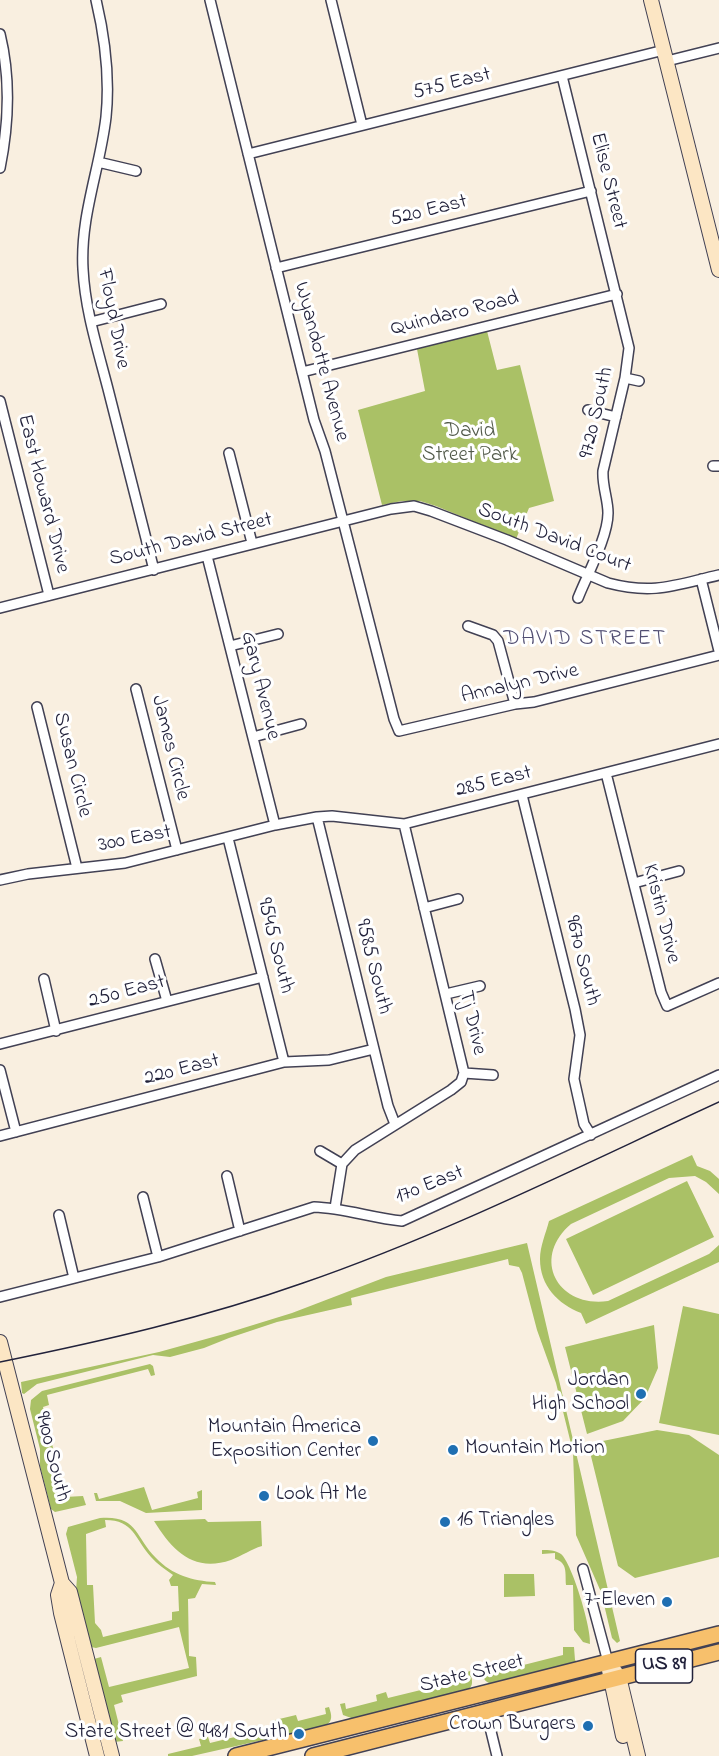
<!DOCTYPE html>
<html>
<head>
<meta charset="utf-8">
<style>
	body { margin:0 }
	canvas { display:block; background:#f9efe0 }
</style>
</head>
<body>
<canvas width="719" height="1756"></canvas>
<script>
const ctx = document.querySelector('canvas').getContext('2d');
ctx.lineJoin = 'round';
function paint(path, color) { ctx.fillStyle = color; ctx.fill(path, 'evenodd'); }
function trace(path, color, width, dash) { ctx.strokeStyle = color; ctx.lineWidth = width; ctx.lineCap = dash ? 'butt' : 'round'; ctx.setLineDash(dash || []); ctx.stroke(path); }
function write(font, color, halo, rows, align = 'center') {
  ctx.font = font + ' "Indie Flower",sans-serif'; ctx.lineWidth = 6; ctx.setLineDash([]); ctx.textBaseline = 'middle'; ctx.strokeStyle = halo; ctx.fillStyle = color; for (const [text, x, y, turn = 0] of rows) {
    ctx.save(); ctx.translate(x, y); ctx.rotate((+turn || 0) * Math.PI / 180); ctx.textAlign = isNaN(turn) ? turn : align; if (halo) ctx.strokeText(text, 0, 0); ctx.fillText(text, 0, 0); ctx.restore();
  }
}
paint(new Path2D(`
	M487,331L497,370L520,365L554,501L529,508L516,539L436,506L420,501H402L382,505L358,410L425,391L417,349Z
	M692,1155L697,1166L710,1171L719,1179V1194L706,1182L695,1176L669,1178L571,1224C531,1258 557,1308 608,1301L709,1254L719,1245V1262L586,1324L581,1313C558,1304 540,1286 540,1259C540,1246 546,1233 549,1221Z
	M687,1181L714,1237L593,1295L566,1239Z
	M527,1243L620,1641L617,1643L612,1638L601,1592L576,1535L573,1452L556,1383L537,1330L522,1273L519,1267L509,1265L508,1259L351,1298L352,1305L277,1322L229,1338L204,1348L170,1357L153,1355L37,1384L24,1394L22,1393L21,1382L159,1352L224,1334L292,1313L386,1277Z
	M683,1306L719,1314V1435L659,1423Z
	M654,1325L658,1368L645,1398L623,1421L587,1434L565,1347Z
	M150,1364L153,1366L155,1375L151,1376L148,1369L47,1395L49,1405L43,1407L65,1497L83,1496L86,1505L55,1512L51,1509L40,1466V1449L30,1409L31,1400L42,1391Z
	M657,1430L689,1435L719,1455V1557L635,1578L618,1566L588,1444Z
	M144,1487L152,1510L198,1498L197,1492L202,1490V1510L146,1513L120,1501H96L94,1493H97L99,1499Z
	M100,1518C138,1515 135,1537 156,1558C172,1575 193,1581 215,1582L216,1585L202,1584L195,1598L188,1599L189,1656L196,1657L197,1676L121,1695L123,1702L114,1705L123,1741L114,1742L94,1659L101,1657L109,1687L189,1668L179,1627L96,1648L91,1647L76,1591L77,1577L66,1534L68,1527ZM105,1520C134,1520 135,1539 151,1557C157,1564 165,1569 173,1575L169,1580L171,1586H178L179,1611L172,1612V1620L103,1637L101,1630L95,1623L93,1585H87L86,1534L106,1527Z
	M205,1519L208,1522L261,1521L262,1546C251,1549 242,1556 231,1560C193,1573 172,1550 154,1521Z
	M542,1550C549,1550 555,1550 561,1554C572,1563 592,1630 590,1644L583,1642L574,1630L573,1585H566C565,1573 568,1563 555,1559V1553L542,1554Z
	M504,1574H534L535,1596L504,1597Z
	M563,1647H574L575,1660L578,1663L493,1684C484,1683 483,1677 481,1669L486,1667L488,1674L563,1655Z
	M470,1671C472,1680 475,1686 466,1691L354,1719L343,1715L340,1704L345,1703L346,1709L377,1701L376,1695L386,1692L388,1698L466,1679L465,1673Z
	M329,1707C332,1716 333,1721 325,1726L192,1756H168V1754L201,1746L199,1739L208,1737L210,1743L276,1727L275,1720L296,1715L298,1721L326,1714L325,1708Z`), '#aac166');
const street = new Path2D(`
	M96,0C105,38 110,78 106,117C100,169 80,216 83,269C85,310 98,350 108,389C123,449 139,509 154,570
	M210,0L314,420L325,451L394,719L399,731L515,704L534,702L719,655
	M331,0L362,125
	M0,34C11,79 9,123 0,168
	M667,61L719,48
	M562,76L629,348L625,378L603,471C602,486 608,499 608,513C608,537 587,575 578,598
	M248,154L664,50
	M98,162L136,171
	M276,268L591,191
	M91,322L161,304
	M302,372L617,294
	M625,378L639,381
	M0,401L49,595
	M588,410L616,417
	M229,453L252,543
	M713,466H719
	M207,556L275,825
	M701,579L719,651
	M0,608L391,509L414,506L431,511L507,540L608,583C654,595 675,585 719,575
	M468,626L493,635L498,641L515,704
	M230,646L278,634
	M136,689L177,850
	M37,707L77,868
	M253,737L301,724
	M606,773L661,992L667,1006L719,983
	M522,795L575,1009L580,1035L574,1079L584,1124L591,1135
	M317,817L388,1106L395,1124
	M228,838L284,1062
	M0,880L28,874L125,863L275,825L317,817L332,816L404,824L719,744
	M634,883L679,871
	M424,908L458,899
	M155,959L167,1001
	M44,979L56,1031
	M446,994L480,986
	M0,1044L263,977
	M0,1070L16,1132
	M464,1073L493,1075
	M0,1136L284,1062L329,1060L374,1049
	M320,1151L342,1164
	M227,1176L240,1231
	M143,1197L158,1257
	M335,1208L342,1164L355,1150L451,1090L461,1082L464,1073L404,824
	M59,1215L74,1278
	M0,1297L158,1257L314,1207C344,1208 372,1218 402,1221L719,1075
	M583,1569L608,1662
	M486,1711L497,1756`);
const secondary = new Path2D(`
	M651,0L719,270
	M0,1342L62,1583L70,1592L112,1756
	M62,1583L58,1595L61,1613L97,1756
	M608,1662L619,1677L638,1756
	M609,1670L623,1736`);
const primary = new Path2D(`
	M236,1756L719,1634
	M313,1756L719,1652`);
trace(street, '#424154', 12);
trace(secondary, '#424154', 16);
trace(primary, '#424154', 18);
trace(street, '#fff', 9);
trace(secondary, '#fce6c4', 14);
trace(primary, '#f7c06c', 15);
trace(new Path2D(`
	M0,1362C103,1341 204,1318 303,1283C445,1234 582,1165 719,1102`), '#22223b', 1.5);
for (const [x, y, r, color] of [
	[641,1394,6,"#1f6fb2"],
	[373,1441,6,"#1f6fb2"],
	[453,1450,6,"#1f6fb2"],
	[264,1496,6,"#1f6fb2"],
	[445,1522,6,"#1f6fb2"],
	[667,1602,6,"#1f6fb2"],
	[588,1726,6,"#1f6fb2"],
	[299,1734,6,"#1f6fb2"]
]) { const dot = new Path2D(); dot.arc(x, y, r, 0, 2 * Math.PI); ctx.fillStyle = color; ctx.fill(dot); trace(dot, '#fff', 2); }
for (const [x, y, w] of [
	[664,1666,57]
]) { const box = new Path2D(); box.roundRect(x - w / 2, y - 17, w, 34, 4.5); ctx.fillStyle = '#fff'; ctx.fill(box); trace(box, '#22223b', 1.5); }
write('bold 20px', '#22223b', null, [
	["US 89",664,1666]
]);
write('21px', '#22223b', '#fff', [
	["575 East",452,85,-14],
	["Elise Street",607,181,76],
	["520 East",429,212,-14],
	["Quindaro Road",455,315,-14],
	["Floyd Drive",112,319,79],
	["Wyandotte Avenue",320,362,75],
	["9720 South",598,413,-77],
	["East Howard Drive",42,494,76],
	["South David Court",554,539,21],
	["South David Street",191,541,-14],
	["Annalyn Drive",520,685,-13],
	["Gary Avenue",259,686,76],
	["James Circle",169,748,76],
	["Susan Circle",71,765,76],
	["285 East",494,783,-14],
	["300 East",135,840,-11],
	["Kristin Drive",660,914,76],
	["9545 South",274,946,76],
	["9670 South",581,961,76],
	["9585 South",372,967,76],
	["250 East",127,993,-15],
	["Tj Drive",471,1023,77],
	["220 East",182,1071,-14],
	["170 East",430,1186,-22],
	["9400 South",51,1457,76],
	["State Street",472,1675,-14]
]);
write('21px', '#525a4a', '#fff', [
	["David",470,433],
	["Street Park",470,457]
]);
write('21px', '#22223b', '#fff', [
	["Jordan",629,1382],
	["High School",629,1406],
	["Mountain America",361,1429],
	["Exposition Center",361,1453],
	["Mountain Motion",465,1450,"left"],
	["Look At Me",276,1496,"left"],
	["16 Triangles",457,1522,"left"],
	["7-Eleven",655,1602],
	["Crown Burgers",576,1726],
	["State Street @ 9481 South",287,1734]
], 'right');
ctx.letterSpacing = '1.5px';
write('22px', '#514e72', '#fff', [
	["DAVID STREET",585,640]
]);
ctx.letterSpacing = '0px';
</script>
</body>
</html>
